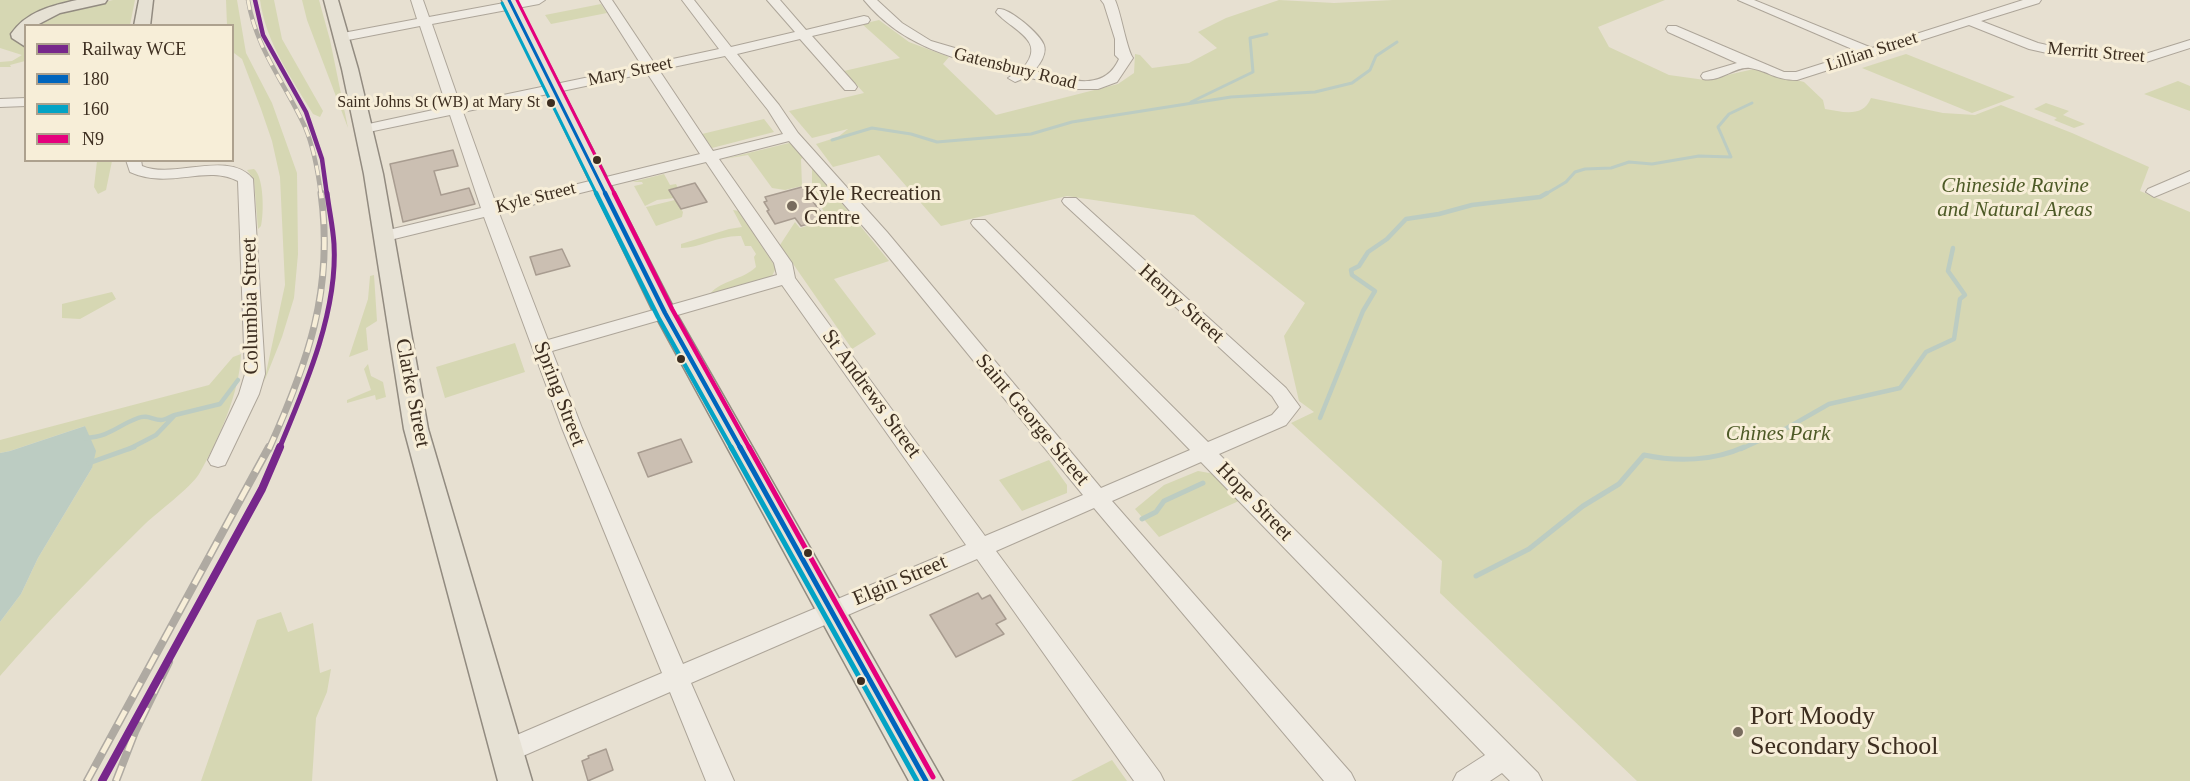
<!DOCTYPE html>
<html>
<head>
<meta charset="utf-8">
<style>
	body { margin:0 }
	#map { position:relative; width:2190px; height:781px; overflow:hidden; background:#e7e0d1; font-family:"Times New Roman",serif }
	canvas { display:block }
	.legend { position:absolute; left:24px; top:24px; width:210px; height:138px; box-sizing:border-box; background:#f7eed8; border:2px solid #ada18e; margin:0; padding:8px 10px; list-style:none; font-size:18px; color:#3d2e20 }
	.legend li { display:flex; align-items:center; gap:12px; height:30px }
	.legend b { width:30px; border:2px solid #ada18e }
</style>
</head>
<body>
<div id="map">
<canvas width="2190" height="781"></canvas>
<ul class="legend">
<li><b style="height:8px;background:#77278b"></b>Railway WCE</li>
<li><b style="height:8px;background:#0065bd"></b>180</li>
<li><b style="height:8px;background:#03a3c5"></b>160</li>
<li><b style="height:8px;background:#e5007d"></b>N9</li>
</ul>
</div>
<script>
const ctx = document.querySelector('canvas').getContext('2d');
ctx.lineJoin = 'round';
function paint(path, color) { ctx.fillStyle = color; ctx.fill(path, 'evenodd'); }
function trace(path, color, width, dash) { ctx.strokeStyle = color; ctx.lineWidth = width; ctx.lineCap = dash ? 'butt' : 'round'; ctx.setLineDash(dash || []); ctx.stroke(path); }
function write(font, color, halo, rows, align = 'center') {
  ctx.font = font + ' "Times New Roman",serif'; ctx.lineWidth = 6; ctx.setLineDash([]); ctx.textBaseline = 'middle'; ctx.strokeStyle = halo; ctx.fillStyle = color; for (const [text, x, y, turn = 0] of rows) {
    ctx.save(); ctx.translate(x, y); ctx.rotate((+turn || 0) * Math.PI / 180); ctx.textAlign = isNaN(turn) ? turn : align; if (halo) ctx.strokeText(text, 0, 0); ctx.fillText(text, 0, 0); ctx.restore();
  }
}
paint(new Path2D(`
	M0,0H79C63,2 10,20 11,38L25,46V61L10,65L11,67H0V62L12,61L22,55L0,48Z
	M113,0H135L130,25L32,26L53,14Z
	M226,0H237L246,53L272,103L297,173L298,254L294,298L282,337L264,382L285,285L280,177L272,141L261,109L242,59L234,53L232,26L227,25Z
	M260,0H274L282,39L323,111L320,117L313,114C291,77 266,43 260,0Z
	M302,0H319L330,40L348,128L307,20Z
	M1279,0L1334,3L1393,0H1665L1598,27L1609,47L1669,75L1705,80L1754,69L1804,82L1823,100L1825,109C1843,112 1863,118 1871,98L1943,113L1975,115L2001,105L2072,133L2149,167L2140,191L2190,212V781H1637L1440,593L1442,561L1291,423L1314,412L1299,401L1284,336L1305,303L1194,215L1067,196L941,226L879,155L833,167L816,144L838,137L848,129L812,138L789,111L864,93L844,71L900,58L862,24L879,20L909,42L949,57L943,64L996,115L1118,84L1134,73L1135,54L1140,55L1152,68L1189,63L1217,48L1198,32L1226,18Z
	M601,4L607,13L551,24L545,15Z
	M1906,54L2015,97L1972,113L1862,68Z
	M2178,81L2190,86V111L2144,94Z
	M2046,103L2069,111L2063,115L2085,124L2074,128L2054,120L2057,118L2034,109Z
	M764,119L774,132L712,148L702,134Z
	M789,143L795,146L804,157L801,159L802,186L785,190L772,188L748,155L724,159Z
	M97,161H112L106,190L98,194L94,187Z
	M812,167L889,261L834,279L876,334L852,349L780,245L795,222L800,228L828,220L812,188Z
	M254,169C264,177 264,213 261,226L258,229L254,180L247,170Z
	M664,174L670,185L676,184L678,188L674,198L657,200L645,206L634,186L643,184L642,182H632Z
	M675,200L683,212L682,217L656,226L646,207Z
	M733,210L739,211L776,268L772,276L710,294C721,280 743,280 756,267L754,257L756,254L751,246H745L741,236C719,235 700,248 681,248V244L729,229L742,227Z
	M374,275L377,321L366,328L368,350L349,357L368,299L370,276Z
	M112,292L116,299L80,319L62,318V304Z
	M515,343L525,372L445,398L436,367Z
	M241,354C240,392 218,441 199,474C189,489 160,510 145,524C95,573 46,623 0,676V622L21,594L38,558L92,468L85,426L10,451L0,453V440L209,385L233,357Z
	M368,364L371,376L383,382L386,397L376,400L375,395L347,403V400L371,390L364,369Z
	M1049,460L1067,485V493L1022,511L999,480Z
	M1198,471L1215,474L1241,500L1159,537L1135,509L1164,485Z
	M281,612L288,632L313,623L320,673L331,669L327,692L316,718L312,781H201L257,620Z
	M1112,760L1127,781H1071Z`), '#d6d7b3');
paint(new Path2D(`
	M85,426L96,451L92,468L38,558L21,594L0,622V453L10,451Z`), '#bcccc2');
trace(new Path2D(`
	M1191,102L1253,72L1250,38L1267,34
	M832,140L872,128L911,134L937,142L1031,134L1072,122L1231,97L1315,92L1352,83L1370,70L1376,56L1397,42
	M1544,195L1566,182L1575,172L1585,169L1611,168L1629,162L1652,164L1699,156L1731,157L1718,127L1729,114L1752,103`), '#bcccc2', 3);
trace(new Path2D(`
	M1320,418L1363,311L1375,291L1352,275L1351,270L1359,266L1368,252L1387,239L1406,219L1439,214L1472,205L1540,197L1547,193
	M85,438C112,436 116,426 138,418C147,414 153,420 161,420C165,420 171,416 175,415
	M129,449L156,435L175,415L220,404L238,380
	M1741,449L1787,428L1829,404L1900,388L1926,352L1954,339L1960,299L1965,295L1948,271L1953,248`), '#bcccc2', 4.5);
trace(new Path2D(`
	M89,463L134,447
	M1142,519L1156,512L1164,501L1203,483
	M1476,576L1529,549L1583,506L1619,484L1644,455C1677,462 1714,461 1744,447`), '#bcccc2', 5);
const building = new Path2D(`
	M453,150L458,166L434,171L441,195L469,188L475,204L403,222L390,164Z
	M695,183L707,202L681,209L669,190Z
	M802,187L826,219L801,226L795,218L775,224L767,211L769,210L764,202L767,201L765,197Z
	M562,249L570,266L536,275L530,257Z
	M681,439L692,462L648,477L638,453Z
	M978,593L982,599L990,595L1006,619L996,624L1004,634L956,657L930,615Z
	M606,749L613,770L588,781L582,761L589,758L588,756Z`);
paint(building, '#cbbfb2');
trace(building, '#a89c90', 1.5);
const minor = new Path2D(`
	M411,0H423L429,17L520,0H545L539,4L432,24L460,104L642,66L600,0H612L654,63L719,49L682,0H694L731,47L795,32L767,0H780L806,30L864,16L868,17L870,20L868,23L812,36L855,84L857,87L855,90H845L800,39L737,54L779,105L798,133L887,232L1101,488L1190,450L973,226L971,223L973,220H985L1208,442L1272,415L1279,407L1272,396L1064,204L1062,201L1064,198H1076L1286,388L1300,407L1286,425L1219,454L1538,773L1542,781H1510L1502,773L1490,781H1453L1457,773L1485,755L1201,462L1112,501L1351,773L1355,781H1324L1094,508L996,551L1160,773L1164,781H1134L977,559L691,683L734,781H706L670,692L516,759L507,763L498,759L494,751L498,743L662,673L562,428L484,217L386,241L378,236L380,232L481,208L450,115L364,133L357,129L364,125L447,107L420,26L343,41L337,37L343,33L417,19ZM725,56L768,110L783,134L713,151L659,70ZM647,73L700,154L496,204L463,112ZM789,141L875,240L1083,495L985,536L795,278L792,263L719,159ZM706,162L774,263L777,275L548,340L499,213ZM782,285L966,545L683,664L582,428L552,351Z
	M864,0H877L902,23L931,41L1023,68C1048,40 1011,30 996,12L998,9C1009,7 1040,34 1044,45C1047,54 1040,64 1034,71C1064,78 1103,95 1119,59L1115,55V39L1104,4L1101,0H1115C1121,13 1127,51 1133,58L1117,82L1098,89H1073L1027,77L1015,82L1008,78L1014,74C957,59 903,48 864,0Z
	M1738,0H1754L1872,48L2023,0H2041L2039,3L1981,21L2038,43L2056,47L2142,55L2190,40V48L2143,63L2056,55L2029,49L1969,25L1797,80C1774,80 1769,71 1750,68C1735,66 1719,83 1703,79L1701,76L1703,73L1737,63L1668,32L1666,29L1668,26H1676L1784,72H1796L1859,52Z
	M26,98V106L0,107V99Z
	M126,160H141L142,166C174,180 228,149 253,179L265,374L259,394L225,465L218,467L211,465L208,460L239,394L245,374L238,181C205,164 170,190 130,172Z
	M2190,171V182L2154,197L2146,192L2148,189Z`);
const major = new Path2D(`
	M77,0H107L105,3L60,13L35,26H26V47L12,38L11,34C27,11 51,6 77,0Z
	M139,0H153L150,26H134Z
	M324,0H338L358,69L383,174L428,429L532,781H498L404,429L364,174L342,69Z
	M502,0H516L676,313L943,781H909L654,313Z`);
trace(minor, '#ada599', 2);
trace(major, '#928b80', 3);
paint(minor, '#efebe3');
paint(major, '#e6e1d4');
const railFar2 = new Path2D(`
	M248,0C256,49 285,83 305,127C314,148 318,172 321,195`);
const railFar1 = new Path2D(`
	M269,449C308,362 334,290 321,193`);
const rail = new Path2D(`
	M87,781L269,447
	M116,781L135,732L169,662`);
trace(railFar2, '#afaaa2', 4.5);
trace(railFar1, '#afaaa2', 7);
trace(rail, '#afaaa2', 8);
trace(railFar2, '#f7eed8', 3, [10]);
trace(railFar1, '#f7eed8', 4.5, [13]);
trace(rail, '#f7eed8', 5, [16]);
trace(new Path2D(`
	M509,0L606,195`), '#0065bd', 3);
trace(new Path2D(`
	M605,193L665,313L741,449`), '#0065bd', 4.5);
trace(new Path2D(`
	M740,447L926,781`), '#0065bd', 5);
trace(new Path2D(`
	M502,3L597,195`), '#03a3c5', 3);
trace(new Path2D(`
	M596,193L658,317L732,449`), '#03a3c5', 4.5);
trace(new Path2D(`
	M731,447L917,781`), '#03a3c5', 5);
trace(new Path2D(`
	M517,0L615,195`), '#e5007d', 3);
trace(new Path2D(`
	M614,193L672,309L750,449`), '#e5007d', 4.5);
trace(new Path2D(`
	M749,447L933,777`), '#e5007d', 5);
trace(new Path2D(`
	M255,0L263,35L306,112L322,159L327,195`), '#77278b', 4.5);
trace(new Path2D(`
	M279,449C305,387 338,312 334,244C333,227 329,210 327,193`), '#77278b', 5);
trace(new Path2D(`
	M102,781L262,489L280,447`), '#77278b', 8);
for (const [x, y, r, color] of [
	[551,103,5,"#3d2e20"],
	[597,160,5,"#3d2e20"],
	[792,206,6,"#786c5e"],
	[681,359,5,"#3d2e20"],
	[808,553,5,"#3d2e20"],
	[861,681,5,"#3d2e20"],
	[1738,732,6,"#786c5e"]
]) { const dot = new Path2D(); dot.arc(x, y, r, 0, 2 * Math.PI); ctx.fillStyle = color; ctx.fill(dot); trace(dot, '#f7eed8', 2); }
write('16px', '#3d2e20', '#f7eed8', [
	["Saint Johns St (WB) at Mary St",540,103]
], 'right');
write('18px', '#3d2e20', '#f7eed8', [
	["Lillian Street",1872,52,-18],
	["Merritt Street",2096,53,5],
	["Gatensbury Road",1015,69,14],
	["Mary Street",630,72,-12],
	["Kyle Street",536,198,-14]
]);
write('italic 21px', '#4d5a26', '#f7eed8', [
	["Chineside Ravine",2015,186],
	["and Natural Areas",2015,210],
	["Chines Park",1778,434]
]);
write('21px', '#3d2e20', '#f7eed8', [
	["Kyle Recreation",804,194],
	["Centre",804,218]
], 'left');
write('21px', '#3d2e20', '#f7eed8', [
	["Henry Street",1181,304,42],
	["Columbia Street",251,306,-91],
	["Clarke Street",412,393,79],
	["Spring Street",559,394,69],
	["St Andrews Street",871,394,54],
	["Saint George Street",1032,420,50],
	["Hope Street",1254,502,46],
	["Elgin Street",900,581,-23]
]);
write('26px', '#3d2e20', '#f7eed8', [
	["Port Moody",1750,717],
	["Secondary School",1750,747]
], 'left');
</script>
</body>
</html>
